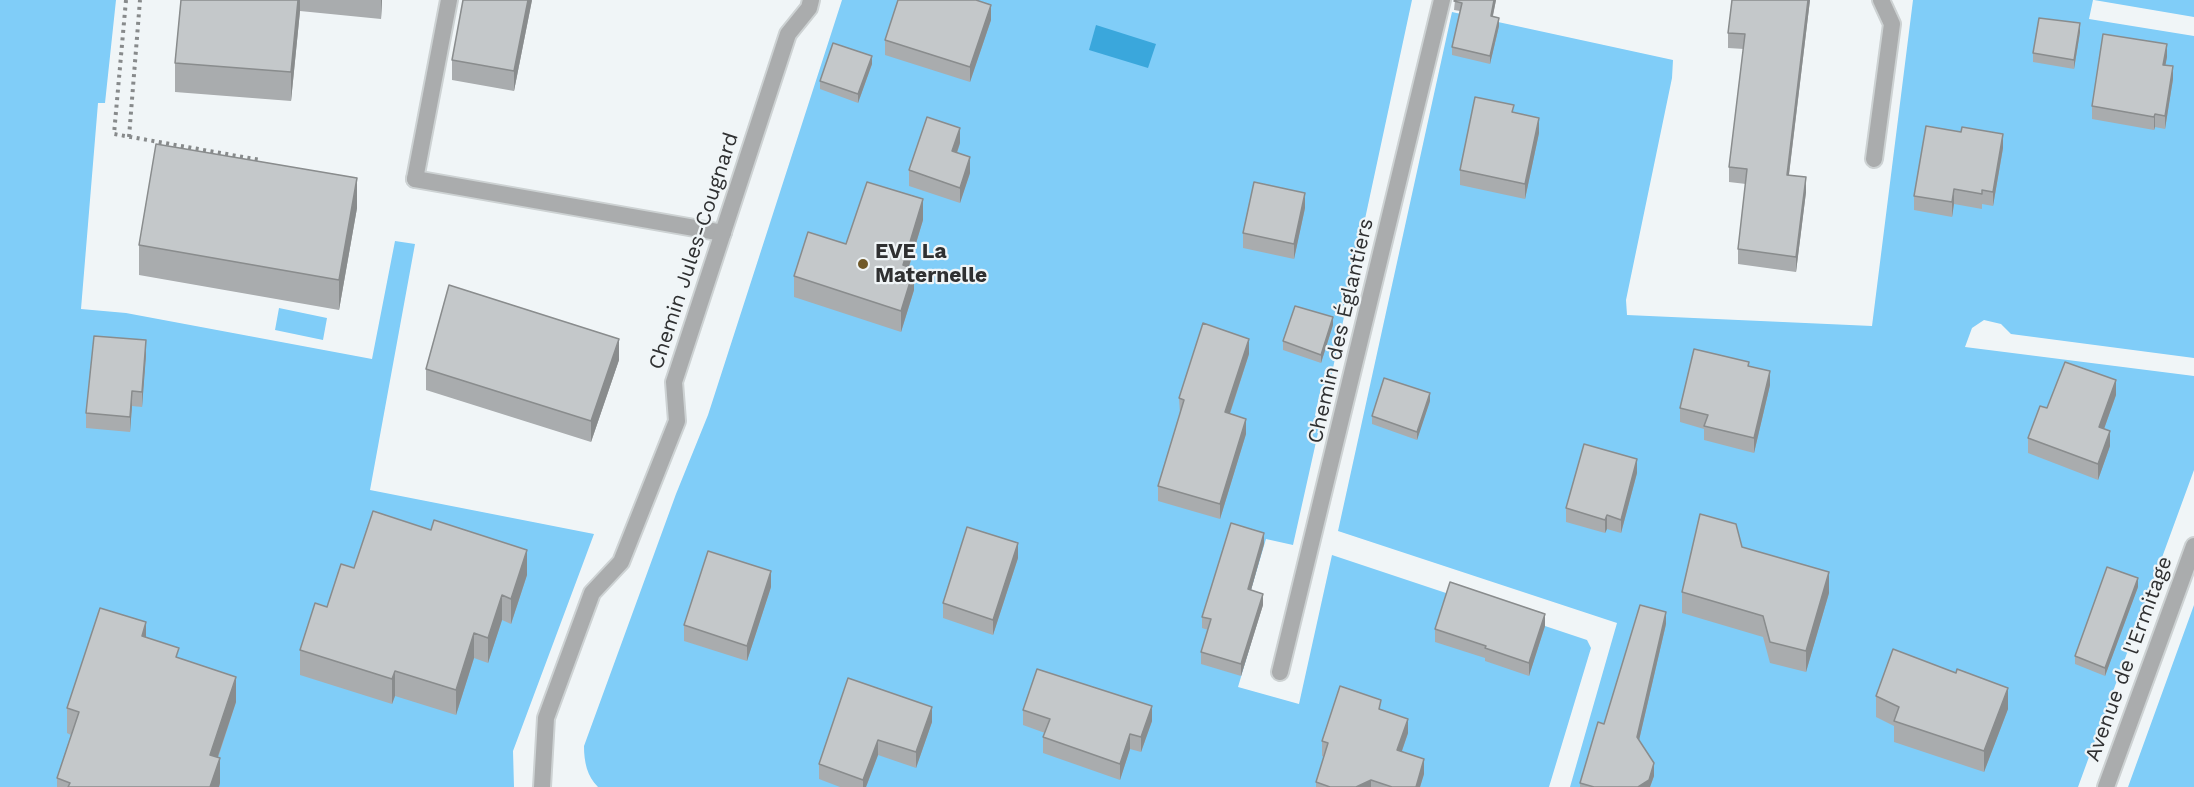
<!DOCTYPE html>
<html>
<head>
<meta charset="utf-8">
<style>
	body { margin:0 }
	canvas { display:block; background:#f0f5f7 }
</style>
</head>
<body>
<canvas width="2194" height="787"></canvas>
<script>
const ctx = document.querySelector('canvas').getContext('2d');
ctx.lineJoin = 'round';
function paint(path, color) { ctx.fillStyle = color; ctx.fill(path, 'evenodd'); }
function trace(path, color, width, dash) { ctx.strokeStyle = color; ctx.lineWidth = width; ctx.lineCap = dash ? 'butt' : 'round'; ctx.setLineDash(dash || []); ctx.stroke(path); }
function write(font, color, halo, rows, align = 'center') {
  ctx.font = font + ' "Work Sans",sans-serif'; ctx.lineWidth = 4.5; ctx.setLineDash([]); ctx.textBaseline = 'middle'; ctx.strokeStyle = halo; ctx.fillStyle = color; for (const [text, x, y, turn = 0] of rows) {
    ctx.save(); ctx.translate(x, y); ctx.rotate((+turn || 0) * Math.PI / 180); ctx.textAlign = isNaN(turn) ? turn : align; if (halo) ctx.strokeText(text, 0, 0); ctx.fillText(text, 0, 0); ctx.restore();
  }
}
paint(new Path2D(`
	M0,0H116L105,103H98L81,309L126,313L372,359L395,241L415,244L370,490L594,534L513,751L514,787H0Z
	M842,0H1412L1330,382L1321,388L1315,415L1320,424L1293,545L1266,539L1248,600L1251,643L1238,687L1299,704L1332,555L1587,640L1591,648L1549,787H598C587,776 584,762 584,746L676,494L708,415Z
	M1913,0H2093L2089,19L2194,36V358L2011,334L2001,324L1984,320L1972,328L1965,347L2194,376V470L2078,787H1570L1617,623L1338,531L1452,12L1673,60L1672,78L1626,300L1627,315L1872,326Z
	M2094,0H2194V17Z
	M279,308L327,318L323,340L275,330Z
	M2194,605V787H2128Z`), '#80cdf8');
paint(new Path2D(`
	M1096,25L1156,44L1148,68L1089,50Z`), '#3aa7dc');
const service = new Path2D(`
	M1874,159L1892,24L1881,0
	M415,179L723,233`);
const minor = new Path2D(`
	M415,179L449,0
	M1280,672L1442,0
	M542,787L546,718L592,593L621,562L677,421L674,382L788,34L809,8L811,0
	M2106,787L2194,546`);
trace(service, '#cdd2d3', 20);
trace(minor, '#cdd2d3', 20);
trace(new Path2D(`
	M126,0L114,134L260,160L259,164
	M129,137L140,0`), '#878a8b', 4, [3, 4.5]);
trace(service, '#aaacad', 16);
trace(minor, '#aaacad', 16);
paint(new Path2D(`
	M181,0H382L381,19L300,11L291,101L175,92V63Z
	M532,0L514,91L452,80V60Z
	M1455,0H1496L1493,16L1499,26L1490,64L1452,55V47L1460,11L1454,10Z
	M1732,0H1810L1789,175L1806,192L1796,272L1738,264V249L1746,184L1729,182V167L1744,49L1728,48V33Z
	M991,20L970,82L885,55V40Z
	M2080,32L2074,69L2033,62V53Z
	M2167,57L2165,65L2173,79L2165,129L2155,127L2154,130L2092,119V106Z
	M872,64L858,103L820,89V81Z
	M1514,113L1539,133L1525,199L1460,185V170Z
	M960,143L957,153L970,173L960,203L909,186V170Z
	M2003,148L1993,206L1982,204V209L1954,204L1952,217L1914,210V196Z
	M357,208L339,310L139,275V245Z
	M1305,208L1294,259L1243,248V233Z
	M923,220L909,267L914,290L901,332L794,297V276L846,244Z
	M1333,325L1321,363L1283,350V341Z
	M1249,354L1230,414L1246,434L1220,519L1158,501V486L1180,414L1179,398Z
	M146,355L142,407L132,406L130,432L86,428V413Z
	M619,360L591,442L426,390V369Z
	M1749,366L1770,385L1754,453L1704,440V429L1680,422V408Z
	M2116,395L2104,429L2110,446L2098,480L2028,453V438L2047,408Z
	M1430,401L1417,440L1372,424V416Z
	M1637,473L1621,533L1607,529L1605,533L1566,522V508Z
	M1264,544L1251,590L1263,605L1241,676L1201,664V652L1208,630L1202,628V617Z
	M1742,547L1829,593L1806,672L1770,663L1763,637L1682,613V592Z
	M1018,558L993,635L943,618V603Z
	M527,575L511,624L502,620L488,663L474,658L456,715L395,696L392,704L300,675V650L327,607Z
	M771,587L747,661L684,641V625Z
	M2138,587L2105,676L2075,664V656Z
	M1666,624L1639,740L1654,776L1650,787H1580V783L1604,724Z
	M1545,626L1529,676L1485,661V658L1435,642V629Z
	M146,637L179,658L236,702L218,758L220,783L219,787H57V778L71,735L67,733V708Z
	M1956,673L2008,709L1984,772L1894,742V726L1876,717V696Z
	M848,678L932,722L916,768L878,755L866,787H840L819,779V764Z
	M1023,710L1152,721L1141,752L1130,749L1120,780L1043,753V737L1045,733L1023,725Z
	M1381,710L1408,733L1402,751L1424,774L1420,787H1316V782L1324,757L1322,756V741Z`), '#a9acae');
paint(new Path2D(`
	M298,0H300V11L291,101V72Z
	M381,0H382L381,19Z
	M528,0H532L514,91V71Z
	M1494,0H1496L1491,24V16Z
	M1808,0H1810L1787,190V175Z
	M991,5V20L970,82V67Z
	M1499,18V26L1490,64V56Z
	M2080,23V32L2074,69V60Z
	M2167,44V57L2163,78V65Z
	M872,56V64L858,103V94Z
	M2173,66V79L2165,129V116Z
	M2155,114V127L2154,130V117Z
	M1539,118V133L1525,199V184Z
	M960,128V143L952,167V151Z
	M2003,134V148L1993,206V192Z
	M970,157V173L960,203V188Z
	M1806,177V192L1796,272V257Z
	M357,178V208L339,310V280Z
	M1954,189V204L1952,217V202Z
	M1305,193V208L1294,259V244Z
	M923,199V220L903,286V265Z
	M914,269V290L901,332V311Z
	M1333,317V325L1321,363V355Z
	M619,339V360L591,442V421Z
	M1249,339V354L1225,428V412Z
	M146,340V355L142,407V392Z
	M1770,371V385L1754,453V438Z
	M2116,380V395L2099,443V427Z
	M132,391V406L130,432V417Z
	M1430,393V401L1417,440V432Z
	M1246,419V434L1220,519V504Z
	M2110,431V446L2098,480V464Z
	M1637,459V473L1621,533V520Z
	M1607,515V529L1605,533V520Z
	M1264,533V544L1248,601V589Z
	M1018,543V558L993,635V620Z
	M527,550V575L511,624V599Z
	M771,571V587L747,661V646Z
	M1829,572V593L1806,672V651Z
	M2138,578V587L2105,676V668Z
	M1263,594V605L1241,676V664Z
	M502,595V620L488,663V638Z
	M1666,612V624L1637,749V737Z
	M1545,614V626L1529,676V663Z
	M146,622V648L142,636Z
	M474,633V658L456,715V690Z
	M395,671V696L392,704V679Z
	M236,677V702L210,780V755Z
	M2008,688V709L1984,772V751Z
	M1152,706V721L1141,752V737Z
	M932,707V722L916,768V752Z
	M1408,719V733L1397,765V750Z
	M1130,734V749L1120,780V764Z
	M878,740V755L866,787H863V780Z
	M220,758V783L219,787H210Z
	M1424,759V774L1420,787H1416Z
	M1654,763V776L1650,787H1638Z
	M1371,780V787H1356Z`), '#898c8d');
const building = new Path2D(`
	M181,0H298L291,72L175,63Z
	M463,0H528L514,71L452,60Z
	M898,0H976L991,5L970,67L885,40Z
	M1455,0H1494L1491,16L1499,18L1490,56L1452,47L1462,3L1454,1Z
	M1732,0H1808L1787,175L1806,177L1796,257L1738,249L1747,169L1729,167L1745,34L1728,33Z
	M2039,18L2080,23L2074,60L2033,53Z
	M2103,34L2167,44L2163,65L2173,66L2165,116L2155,114L2154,117L2092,106Z
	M833,43L872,56L858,94L820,81Z
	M1475,97L1514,105L1512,112L1539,118L1525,184L1460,170Z
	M927,117L960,128L952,151L970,157L960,188L909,170Z
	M1926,126L1961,132L1962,127L2003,134L1993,192L1982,190V194L1954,189L1952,202L1914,196Z
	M156,144L357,178L339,280L139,245Z
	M867,182L923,199L903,265L914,269L901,311L794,276L808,232L846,244Z
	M1254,182L1305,193L1294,244L1243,233Z
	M449,285L619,339L591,421L426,369Z
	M1295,306L1333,317L1321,355L1283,341Z
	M1203,323L1249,339L1225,412L1246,419L1220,504L1158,486L1184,400L1179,398Z
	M94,336L146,340L142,392L132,391L130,417L86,413Z
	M1694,349L1749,362L1748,366L1770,371L1754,438L1704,426L1708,415L1680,408Z
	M2065,362L2116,380L2099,427L2110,431L2098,464L2028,438L2040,406L2047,408Z
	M1384,378L1430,393L1417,432L1372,416Z
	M1584,444L1637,459L1621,520L1607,515L1605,520L1566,508Z
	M373,511L431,530L434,520L527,550L511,599L502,595L488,638L474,633L456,690L395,671L392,679L300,650L315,603L327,607L341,564L354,568Z
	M1700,514L1736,524L1742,547L1829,572L1806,651L1770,642L1763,616L1682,592Z
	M1231,523L1264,533L1248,589L1263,594L1241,664L1201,652L1211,619L1202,617Z
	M967,527L1018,543L993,620L943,603Z
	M708,551L771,571L747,646L684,625Z
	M2107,567L2138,578L2105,668L2075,656Z
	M1450,582L1545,614L1529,663L1485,648L1486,646L1435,629Z
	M1640,605L1666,612L1637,737L1654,763L1649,780L1638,787H1594L1580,783L1598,722L1604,724Z
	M100,608L146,622L142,636L179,648L176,657L236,677L210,755L220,758L210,787H68L70,783L57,778L79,712L67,708Z
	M1893,649L1956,673L1957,669L2008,688L1984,751L1894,721L1899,707L1876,696Z
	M1037,669L1152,706L1141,737L1130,734L1120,764L1043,737L1050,719L1023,710Z
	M848,678L932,707L916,752L878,740L863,780L819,764Z
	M1340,686L1381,700L1379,709L1408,719L1397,750L1424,759L1416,787H1392L1371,780L1356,787H1330L1316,782L1328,743L1322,741Z`);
paint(building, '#c4c8ca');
trace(building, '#898c8d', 1.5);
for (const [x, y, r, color] of [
	[863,264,6,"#705929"]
]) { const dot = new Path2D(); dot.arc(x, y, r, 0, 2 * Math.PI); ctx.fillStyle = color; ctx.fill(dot); trace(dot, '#f0f5f7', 2); }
write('21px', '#2f3031', '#f0f5f7', [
	["Chemin Jules-Cougnard",694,251,-72],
	["Chemin des Églantiers",1341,331,-77],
	["Avenue de l'Ermitage",2129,659,-70]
]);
write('bold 21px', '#2f3031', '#f0f5f7', [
	["EVE La",875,252],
	["Maternelle",875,276]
], 'left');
</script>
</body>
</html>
